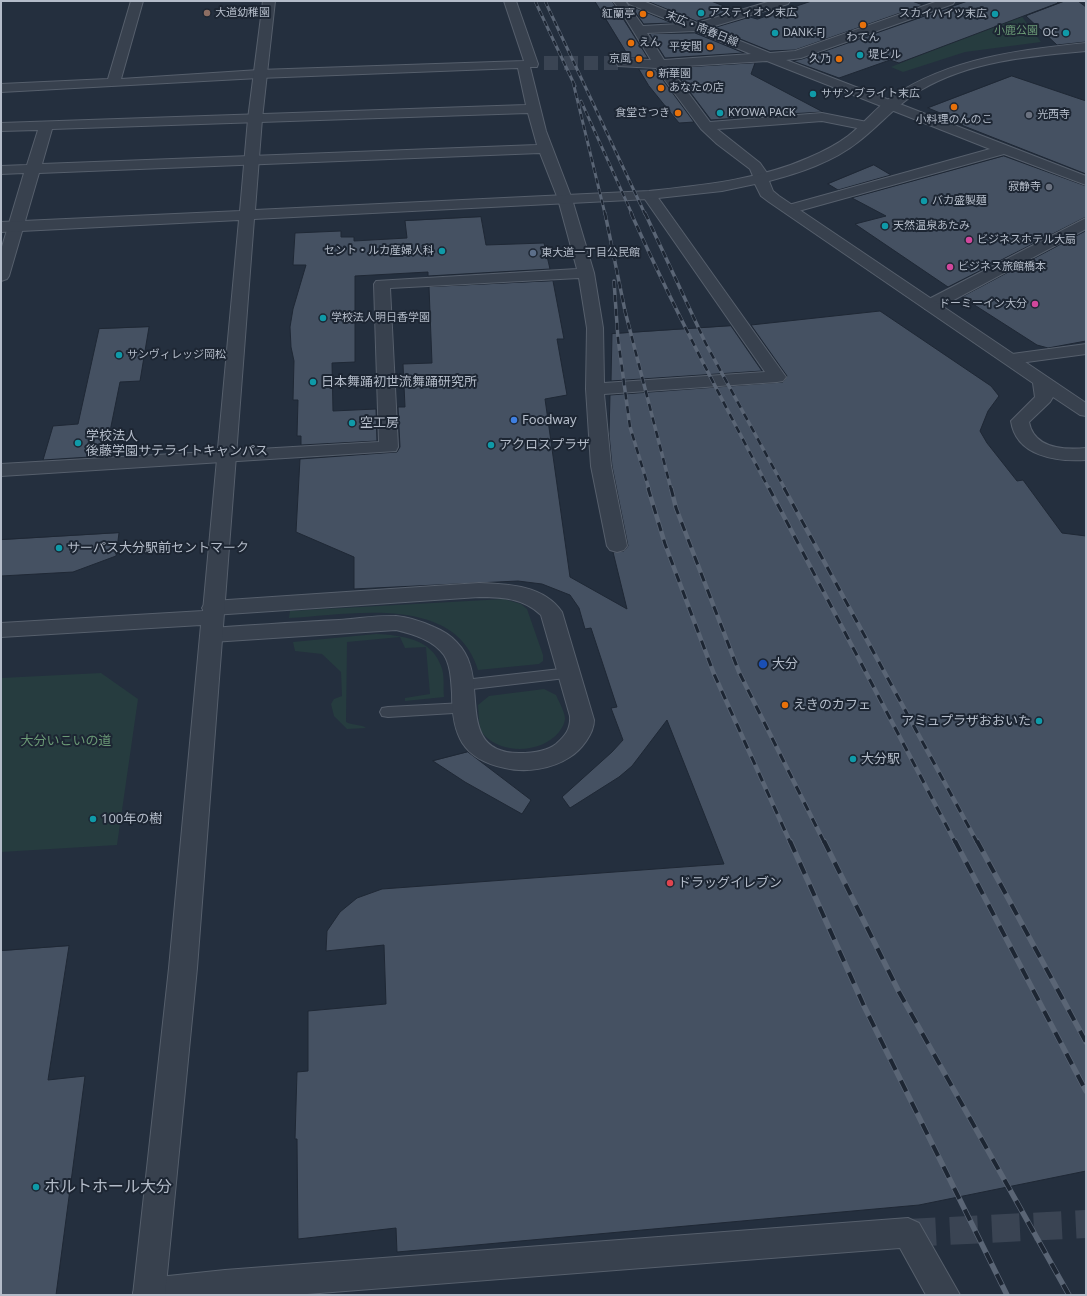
<!DOCTYPE html>
<html>
<head>
<meta charset="utf-8">
<style>
	body { margin:0 }
	#map { position:relative; width:1087px; height:1296px; overflow:hidden; background:#242f3e; font-family:"Noto Sans",sans-serif }
	canvas { display:block }
	.frame { position:absolute; inset:0; border:2px solid #b4bcc9; pointer-events:none }
</style>
</head>
<body>
<div id="map">
<canvas width="1087" height="1296"></canvas>
<div class="frame"></div>
</div>
<script>
const ctx = document.querySelector('canvas').getContext('2d');
ctx.lineJoin = 'round';
function paint(path, color) { ctx.fillStyle = color; ctx.fill(path, 'evenodd'); }
function trace(path, color, width, dash) { ctx.strokeStyle = color; ctx.lineWidth = width; ctx.lineCap = dash ? 'butt' : 'round'; ctx.setLineDash(dash || []); ctx.stroke(path); }
function write(font, color, halo, rows, align = 'center') {
  ctx.font = font + ' "Noto Sans","Noto Sans JP",sans-serif'; ctx.lineWidth = 4; ctx.setLineDash([]); ctx.textBaseline = 'middle'; ctx.strokeStyle = halo; ctx.fillStyle = color; for (const [text, x, y, turn = 0] of rows) {
    ctx.save(); ctx.translate(x, y); ctx.rotate((+turn || 0) * Math.PI / 180); ctx.textAlign = isNaN(turn) ? turn : align; if (halo) ctx.strokeText(text, 0, 0); ctx.fillText(text, 0, 0); ctx.restore();
  }
}
paint(new Path2D(`
	M1020,14L1041,42L965,52L903,72L891,67Z
	M504,599L521,604L527,609L543,655V661L539,664L478,670C455,593 350,615 289,618L290,611Z
	M376,634C401,635 432,639 441,666C445,675 443,687 444,697L405,701V698L430,694L426,647L405,648L400,637L347,642L346,722C353,726 362,724 366,728L347,729L334,716L331,704L334,699L342,696L341,672L322,654L295,651L293,642Z
	M101,673L138,699L117,845L1,852V678Z
	M544,689L556,695C559,702 564,710 565,718C565,723 562,728 559,732C542,753 503,755 484,735C478,729 479,714 478,705L489,696Z`), '#263c3f');
const building = new Path2D(`
	M595,1H612L648,58H630Z
	M647,1H711L734,10L697,21Z
	M812,1H912L923,5L795,50L770,51L713,28L750,17L757,19Z
	M968,1H1057L1058,3L899,63L890,60L839,78L793,61L802,59Z
	M1065,1H1078L1086,7V42L1057,45L1026,16Z
	M631,6L672,23L644,24Z
	M695,33L744,53L665,58L650,34Z
	M755,63L751,74L823,112L736,117L737,118L711,120L672,68Z
	M639,69H655L694,122L679,123L649,86Z
	M1012,76L1086,101V174L946,119L950,117L928,108Z
	M1004,156L1086,186V217L948,287L855,224L886,216L852,198Z
	M874,165L891,175L838,190L828,184Z
	M481,217L486,245L544,243L550,269L428,276V272L355,276V362L332,363L333,411L376,409L377,441L301,445V436H297L298,400H293L294,361L291,347L290,327L293,309L306,265H293L295,233L341,231V237H354V241L407,238L405,221Z
	M1086,231V341L1048,348L1037,345L962,297Z
	M553,281L564,339H557L567,395L545,399L570,577L627,609L613,552L624,551L628,546L612,466L609,434L610,395L783,382L787,376L751,325L880,311L991,386L999,396L988,411L980,431L987,443L1017,481L1023,480L1062,533L1086,536V1171L919,1205L465,1246L397,1252L396,1228L298,1239L297,1139H295L297,1072L308,1071V1011L386,1004L384,945L326,951L327,931L340,912L357,898L382,889L724,864L667,720L632,766L619,777L570,808L562,797L612,752L623,740L611,708L617,707L591,628L585,629L579,608L570,595L542,584L518,581L354,589V557L296,532L300,459L397,452L400,447L398,407H405L403,364L432,363L429,287Z
	M731,326L762,371L611,381L612,334Z
	M149,327L140,381L120,382L105,456L43,460L53,426L78,424L99,329Z
	M119,533L116,556L73,572L1,576V540Z
	M468,752L531,800L522,814L465,782L433,761Z
	M69,946L48,1080L85,1076L56,1295H1V951Z`);
paint(building, '#455162');
trace(building, '#1f2835', 1);
trace(new Path2D(`
	M544,63H623`), '#3a4453', 14, [14, 6]);
trace(new Path2D(`
	M908,1233L1086,1224`), '#3a4453', 28, [28, 14]);
const service = new Path2D(`
	M569,668L574,669L577,673L574,677L464,690L459,689L456,685L459,681L464,680Z
	M464,703L470,704L472,708L470,712L388,717L382,716L380,712L382,708L388,707Z`);
const minor = new Path2D(`
	M131,1H143L121,79L259,70L524,61L504,1H516L538,64L537,67H530L546,131L572,199L594,273L603,328L604,383L765,372L642,195L644,192H654L786,377L783,381L777,382L604,394L611,466L627,546L624,550L617,552L610,550L607,546L591,466L586,389L587,328L579,278L390,288L398,447L396,451L1,476V464L379,442L374,284L376,281L577,269L558,199L540,153L39,173L9,276L7,279L1,281V250L24,173L1,174V166L27,165L38,130L1,131V123L526,105L518,68L259,78L1,92V84L108,79ZM528,113L537,145L42,164L52,129Z
	M613,1H625L643,26L679,24L629,4L627,1H643L697,23L771,1H790L788,4L708,28L770,53L795,51L938,1H955L953,4L801,58L786,60L1086,176V185L1004,154L795,212H785L782,209L785,206L990,149L767,61L669,67L710,122L822,113L872,123L874,126L872,129L867,130L822,121L717,129L760,163L767,173L768,180L766,183H756L750,169L717,144L701,129L656,68L618,66L617,63L623,59L651,60L621,11ZM695,31L751,54L664,60L647,33Z
	M1086,218V229L937,309L931,310L925,309L923,305L925,301Z
	M1086,344V354L1012,364L1006,363L1003,359L1006,355L1012,354Z
	M479,583C508,584 544,585 562,612L594,720C594,734 581,750 570,757C552,769 526,773 505,768C462,759 452,735 452,693C451,681 451,666 444,655C433,640 413,634 396,630L212,642L204,640L201,635L204,630L212,628C254,625 297,622 339,620C357,619 378,615 396,616C408,617 423,622 434,627C451,634 465,647 470,665C481,699 463,753 519,753C531,753 546,752 556,744C565,736 571,729 570,716L541,615C523,598 502,597 479,597L213,615L205,613L202,608L205,603L213,601Z
	M908,1218L919,1223L960,1295H926L900,1248L294,1295H134L133,1293L138,1282L149,1278L225,1270Z`);
const tertiary = new Path2D(`
	M263,1H275L262,119L255,210L649,191C703,185 758,180 808,158C822,152 836,145 848,136C864,124 876,107 893,96C951,58 1018,50 1086,43V51C1030,56 970,61 921,90C897,104 880,125 858,142C833,162 799,173 769,181L773,191L779,196L1086,403V416L1080,415L1053,397L1050,402L1029,422C1034,449 1064,450 1086,448V460C1056,462 1016,456 1011,421L1035,397L1033,383L769,202L761,196L755,184L722,191L649,199L254,219L197,968L165,1295H133L169,968L201,625L1,637V623L203,611L239,220L1,232V222L240,211L248,119Z`);
trace(service, '#565f6c', 2);
trace(minor, '#565f6c', 2);
trace(tertiary, '#565f6c', 2);
paint(service, '#38414e');
paint(minor, '#38414e');
paint(tertiary, '#38414e');
const railFar3 = new Path2D(`
	M535,1L575,86
	M545,1L645,214
	M573,82L605,214
	M581,101L632,214`);
const railFar2 = new Path2D(`
	M605,213L625,311L671,489
	M631,213C673,307 721,398 769,489
	M645,213L706,344L785,489
	M614,281L618,339L630,427L649,489`);
const railFar1 = new Path2D(`
	M648,488L665,544L714,674L790,842
	M671,488L676,508L739,672L824,842
	M769,488L955,842
	M784,488L977,842`);
const rail = new Path2D(`
	M790,841L864,1006L1007,1295
	M824,841L899,992L1069,1295
	M955,841L1086,1091
	M977,841L1086,1042`);
trace(railFar3, '#5a6575', 3);
trace(railFar2, '#5a6575', 3.5);
trace(railFar1, '#5a6575', 4.5);
trace(rail, '#5a6575', 5.5);
trace(railFar3, '#1d2633', 2, [5.5]);
trace(railFar2, '#1d2633', 2.5, [7]);
trace(railFar1, '#1d2633', 3, [9]);
trace(rail, '#1d2633', 4, [12]);
for (const [x, y, r, color] of [
	[207,13,4,"#8d6e63"],
	[701,13,4,"#0f9aa8"],
	[643,14,4,"#e8710a"],
	[995,14,4,"#0f9aa8"],
	[863,25,4,"#e8710a"],
	[775,33,4,"#0f9aa8"],
	[1066,33,4,"#0f9aa8"],
	[631,43,4,"#e8710a"],
	[710,47,4,"#e8710a"],
	[860,55,4,"#0f9aa8"],
	[639,59,4,"#e8710a"],
	[839,59,4,"#e8710a"],
	[650,74,4,"#e8710a"],
	[661,88,4,"#e8710a"],
	[813,94,4,"#0f9aa8"],
	[954,107,4,"#e8710a"],
	[678,113,4,"#e8710a"],
	[720,113,4,"#0f9aa8"],
	[1029,115,4,"#6b7280"],
	[1049,187,4,"#6b7280"],
	[924,201,4,"#0f9aa8"],
	[885,226,4,"#0f9aa8"],
	[969,240,4,"#d1479c"],
	[442,251,4,"#0f9aa8"],
	[533,253,4,"#5c6f8a"],
	[950,267,4,"#d1479c"],
	[1035,304,4,"#d1479c"],
	[323,318,4,"#0f9aa8"],
	[119,355,4,"#0f9aa8"],
	[313,382,4,"#0f9aa8"],
	[514,420,4,"#3f7fe0"],
	[352,423,4,"#0f9aa8"],
	[78,443,4,"#0f9aa8"],
	[491,445,4,"#0f9aa8"],
	[59,548,4,"#0f9aa8"],
	[763,664,5,"#1a4fb4"],
	[785,705,4,"#e8710a"],
	[1039,721,4,"#0f9aa8"],
	[853,759,4,"#0f9aa8"],
	[93,819,4,"#0f9aa8"],
	[670,883,4,"#e0444e"],
	[36,1187,4,"#0f9aa8"]
]) { const dot = new Path2D(); dot.arc(x, y, r, 0, 2 * Math.PI); ctx.fillStyle = color; ctx.fill(dot); trace(dot, '#1d2633', 1.5); }
write('11px', '#b4bcc9', '#1d2633', [
	["大道幼稚園",215,13],
	["アスティオン末広",709,13],
	["紅蘭亭",635,14,"right"],
	["スカイハイツ末広",987,14,"right"],
	["DANK-FJ",783,33],
	["OC",1058,33,"right"],
	["わてん",863,38,"center"],
	["えん",639,43],
	["平安閣",702,47,"right"],
	["堤ビル",868,55],
	["京風",631,59,"right"],
	["久乃",831,59,"right"],
	["新華園",658,74],
	["あなたの店",669,88],
	["サザンブライト末広",821,94],
	["食堂さつき",670,113,"right"],
	["KYOWA PACK",728,113],
	["光西寺",1037,115],
	["小料理のんのこ",954,120,"center"],
	["寂静寺",1041,187,"right"],
	["バカ盛製麺",932,201],
	["天然温泉あたみ",893,226],
	["ビジネスホテル大扇",977,240],
	["セント・ルカ産婦人科",434,251,"right"],
	["東大道一丁目公民館",541,253],
	["ビジネス旅館橋本",958,267],
	["ドーミーイン大分",1027,304,"right"],
	["学校法人明日香学園",331,318],
	["サンヴィレッジ岡松",127,355]
], 'left');
write('11px', '#b4bcc9', '#1d2633', [
	["末広・南春日線",702,29,22]
]);
write('11px', '#6b9a76', '#1d2633', [
	["小鹿公園",1016,31]
]);
write('13px', '#b4bcc9', '#1d2633', [
	["日本舞踊初世流舞踊研究所",321,382],
	["Foodway",522,420],
	["空工房",360,423],
	["学校法人",86,436],
	["後藤学園サテライトキャンパス",86,451],
	["アクロスプラザ",499,445],
	["サーパス大分駅前セントマーク",67,548],
	["大分",772,664],
	["えきのカフェ",793,705],
	["アミュプラザおおいた",1031,721,"right"],
	["大分駅",861,759],
	["100年の樹",101,819],
	["ドラッグイレブン",678,883]
], 'left');
write('13px', '#6b9a76', '#1d2633', [
	["大分いこいの道",66,741]
]);
write('16px', '#b4bcc9', '#1d2633', [
	["ホルトホール大分",44,1187]
], 'left');
</script>
</body>
</html>
